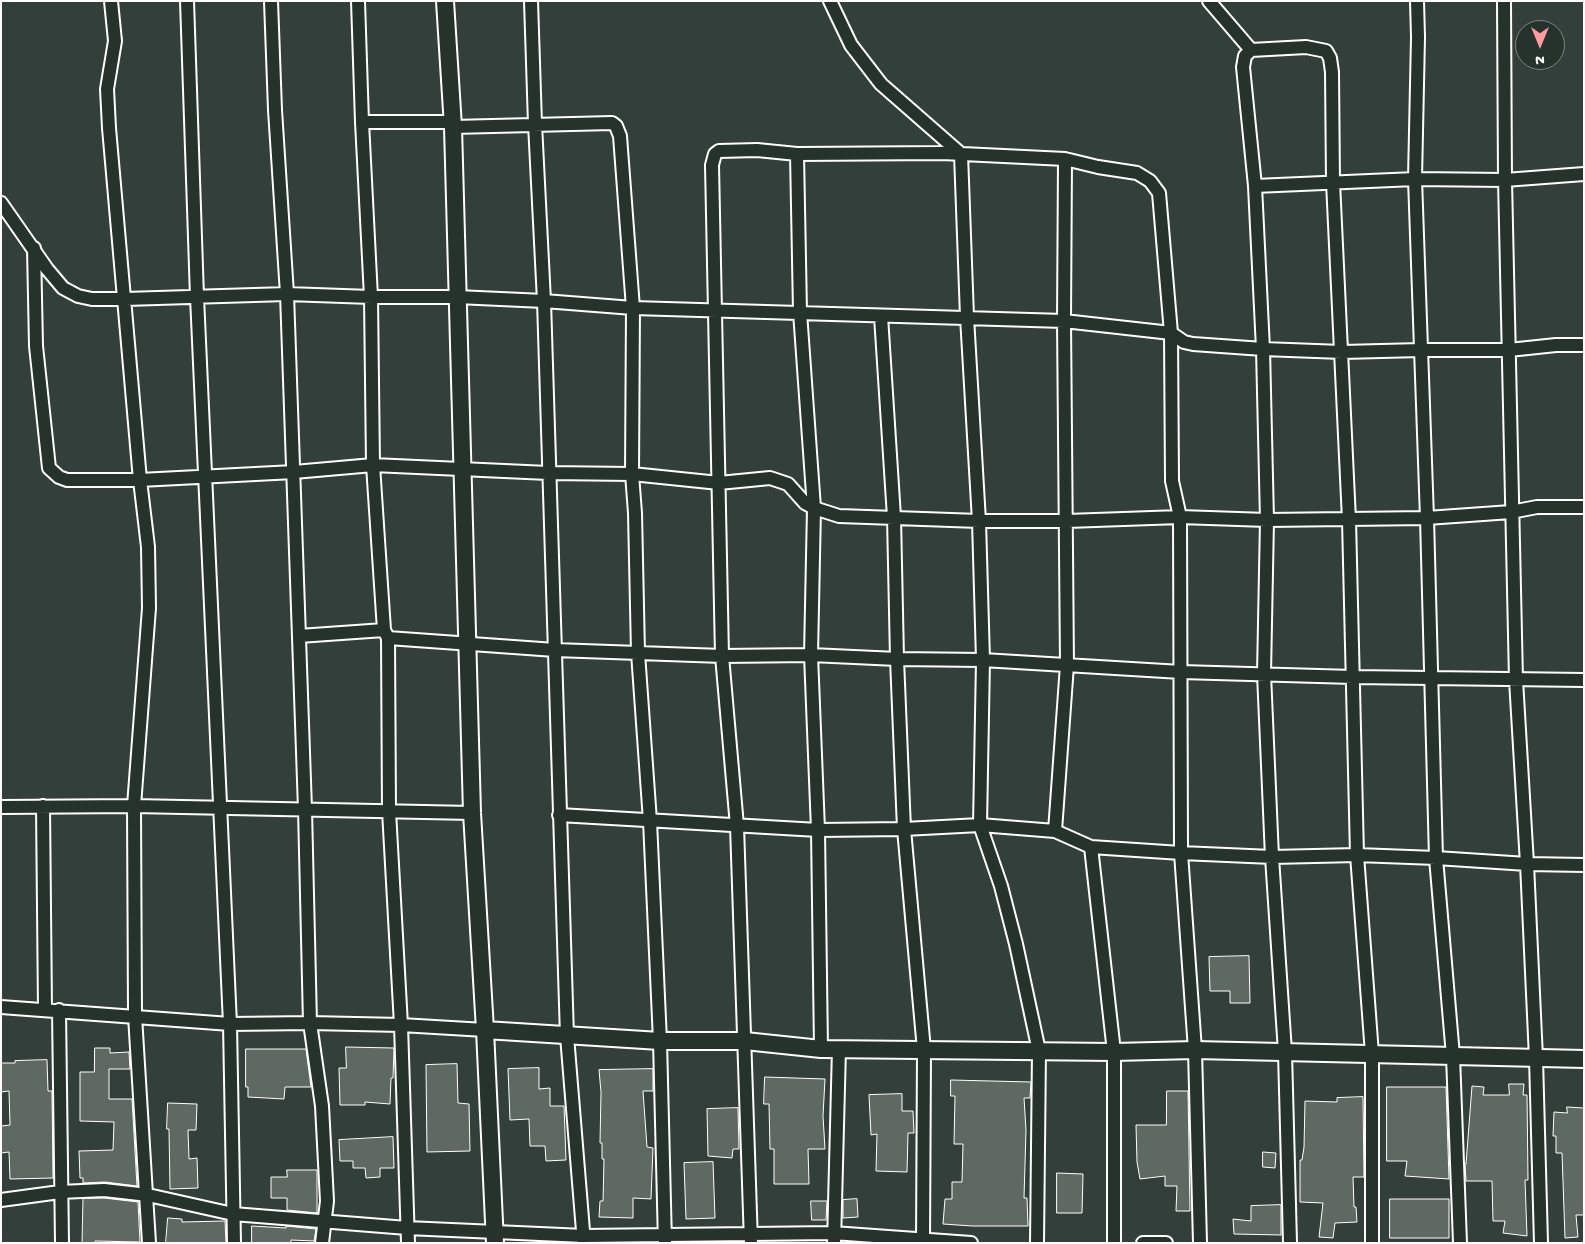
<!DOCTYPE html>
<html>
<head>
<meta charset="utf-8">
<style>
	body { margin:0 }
	#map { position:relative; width:1585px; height:1244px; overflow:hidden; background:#333f3a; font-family:"Gochi Hand",sans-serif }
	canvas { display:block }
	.frame { position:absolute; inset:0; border:2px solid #fff; pointer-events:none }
	.north { position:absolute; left:1515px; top:20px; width:50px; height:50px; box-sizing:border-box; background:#26332d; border:1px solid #7d8581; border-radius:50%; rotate:180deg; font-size:14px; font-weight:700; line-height:20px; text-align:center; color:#fff }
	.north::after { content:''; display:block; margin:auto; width:18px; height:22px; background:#ff9aa2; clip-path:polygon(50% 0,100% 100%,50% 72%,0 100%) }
</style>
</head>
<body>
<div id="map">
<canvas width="1585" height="1244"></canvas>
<div class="frame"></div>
<div class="north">N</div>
</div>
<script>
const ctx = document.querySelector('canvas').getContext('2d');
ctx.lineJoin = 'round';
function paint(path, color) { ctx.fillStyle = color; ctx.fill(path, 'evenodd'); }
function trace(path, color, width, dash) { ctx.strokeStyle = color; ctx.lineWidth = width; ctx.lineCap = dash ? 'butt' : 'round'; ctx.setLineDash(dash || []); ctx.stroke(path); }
const building = new Path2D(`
	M1249,956L1250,1003H1230V991H1210L1209,957Z
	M346,1047L394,1048L393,1078H391L390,1104L365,1102V1105H340L339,1068H346Z
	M95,1048H110V1053L129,1052L130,1069H109V1099H132L137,1186L105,1182L83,1183V1178H80L79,1151L113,1150L114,1122L80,1121V1072H94Z
	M246,1049H306L311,1087H285L284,1099L248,1097V1087H246Z
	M47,1060L48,1091H52L53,1178L10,1179L9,1152L1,1153V1126L10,1125L9,1091L1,1092V1063H15V1061Z
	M457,1064L458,1103L469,1104L470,1151L427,1152L426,1065Z
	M539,1068V1089L550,1088V1106H564L566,1160L546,1161L545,1146H530L529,1119L510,1120L508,1069Z
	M653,1069V1091H643L647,1147L653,1148L651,1199L633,1198V1218L599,1217L600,1201H603L604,1159H602V1143H600L601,1092L599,1070Z
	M765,1077L825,1079L823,1116L825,1149H808L809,1184H774V1149H770L769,1104H764Z
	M951,1080L1031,1082L1030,1098H1024L1026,1130L1024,1198H1027L1028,1226H972L943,1224L945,1199H952V1182H962L963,1144H954L955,1096H951Z
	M1509,1084H1524L1523,1095H1527L1528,1180H1525L1527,1236L1503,1233L1505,1221H1493L1492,1181H1466L1465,1164H1466L1472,1086L1484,1087L1483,1095H1509Z
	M1387,1087H1446L1449,1179L1405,1176L1407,1161H1387Z
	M1167,1091H1188L1190,1211H1176L1177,1186H1165V1176L1140,1179L1137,1162L1136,1125H1166Z
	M902,1094V1111H913L914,1133H908L907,1172L876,1171L877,1134L871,1135L869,1095Z
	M1363,1097L1364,1177H1353L1354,1207H1356L1357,1222L1335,1223L1333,1238L1319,1237L1323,1203L1300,1202V1160H1302L1304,1147L1305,1101L1337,1102V1098Z
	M168,1103L197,1104L196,1130H188L189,1159L197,1158L198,1188L170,1189L169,1129H167Z
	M1567,1107L1584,1108V1215H1576L1578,1237L1565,1238L1562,1153H1556V1136H1553L1554,1112L1567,1113Z
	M738,1108L739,1149H733L732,1158L708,1156L707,1109Z
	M393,1137L394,1168H380V1177L366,1178L365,1168H353V1161H340L339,1140Z
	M1263,1152L1276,1153L1275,1168L1263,1167Z
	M713,1162L715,1218L686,1219L684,1163Z
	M287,1170H317V1213L287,1210V1198H271V1177H287Z
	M1057,1173L1083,1174L1082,1213H1057Z
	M104,1198L138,1202L140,1242L95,1241V1243H82L83,1199Z
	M857,1199L858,1217L843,1218V1200Z
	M1390,1199H1449V1238H1390Z
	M811,1201H827L826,1220H812Z
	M1281,1205V1235L1234,1234L1233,1219L1251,1221V1206Z
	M168,1218L182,1219V1222L225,1221L226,1243H166Z
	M252,1226L286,1228V1226L316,1229L314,1241L291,1240V1243H252Z`);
paint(building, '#5f6964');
trace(building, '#fff', 1);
const minor = new Path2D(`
	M111,1L115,41L107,89L109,128L140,480L148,547L149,608L134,806L135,1016L149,1243
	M187,1L197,297L230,1024L234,1243
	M271,1L275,110L287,294L305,809L310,1023L322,1106L327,1201L322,1243
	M358,1L362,122L371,297L373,465L384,630L388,638L389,811L401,1025L408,1243
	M531,1L535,124L544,301L567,1036L584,1243
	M830,1L851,45L881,84L961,154L967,317L979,521L983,660L980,825L1001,886L1016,944L1039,1051L1037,1243
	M1209,1L1251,50
	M1417,1L1418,37L1415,179L1427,518L1436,858L1453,1056L1460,1243
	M1504,1L1505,180L1516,680L1527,864L1536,1058L1541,1243
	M362,122H452
	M453,127L612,123L616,126L620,136L633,308L632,474L635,513L638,653L650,821L660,1041L665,1243
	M797,154L800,312L814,508L811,655L818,830L821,1049
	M1255,186L1415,179L1505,180L1584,174
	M1,203L47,269L63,288L78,296L92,299H125L287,294L371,297H457L544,301L633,308L1064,321L1171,333L1184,342L1193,344L1263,349L1342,352L1421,350H1509L1556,345H1584
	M34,248L36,346L49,468L59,477L67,480H140L294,472L373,465L548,473L632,474L719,483L770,478L788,484L805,503L814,508L839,516L979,521H1067L1180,517L1267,520L1427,518L1511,512L1537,507H1584
	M881,316L894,517L897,659L904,829L924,1050L923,1243
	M299,636L384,630
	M388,638L555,650L722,656L811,655L897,659L983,660L1181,672L1353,677L1584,680
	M43,806L45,1010
	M1,807L134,806L472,813
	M559,815L818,830L904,829L980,825L1055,831L1091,847L1181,853L1272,857L1357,855L1436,858L1527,864L1584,865
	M1055,831L1067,665L1064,321L1065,159
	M1091,847L1114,1052V1243
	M1,1007L230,1024L310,1023L401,1025L485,1030
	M59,1010L62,1243
	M1,1200L60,1192L104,1190L148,1195L233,1214L407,1228L584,1236L833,1233L971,1243
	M751,1243L737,826L722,656L712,165L715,154L719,151L757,150L797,154L942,153L1065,159L1098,167L1137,173L1150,181L1159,193L1171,333L1172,481L1180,517L1181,853L1195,1050L1200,1243
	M834,1243L839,1048
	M1143,1243H1166
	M1290,1243L1285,1052L1272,857L1264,674L1267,520L1263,349L1255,186L1243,67L1245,56L1251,50L1306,47L1326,51L1330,58L1332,72L1333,182L1349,520L1357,855L1372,1054V1243`);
const tertiary = new Path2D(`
	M445,1L453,127L472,813L485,1030L495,1243
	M485,1030L660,1041H745L821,1049L1114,1052L1195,1050L1584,1059`);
trace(minor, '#fff', 16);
trace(tertiary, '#fff', 20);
trace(minor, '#26332d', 12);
trace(tertiary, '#26332d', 16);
</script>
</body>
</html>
